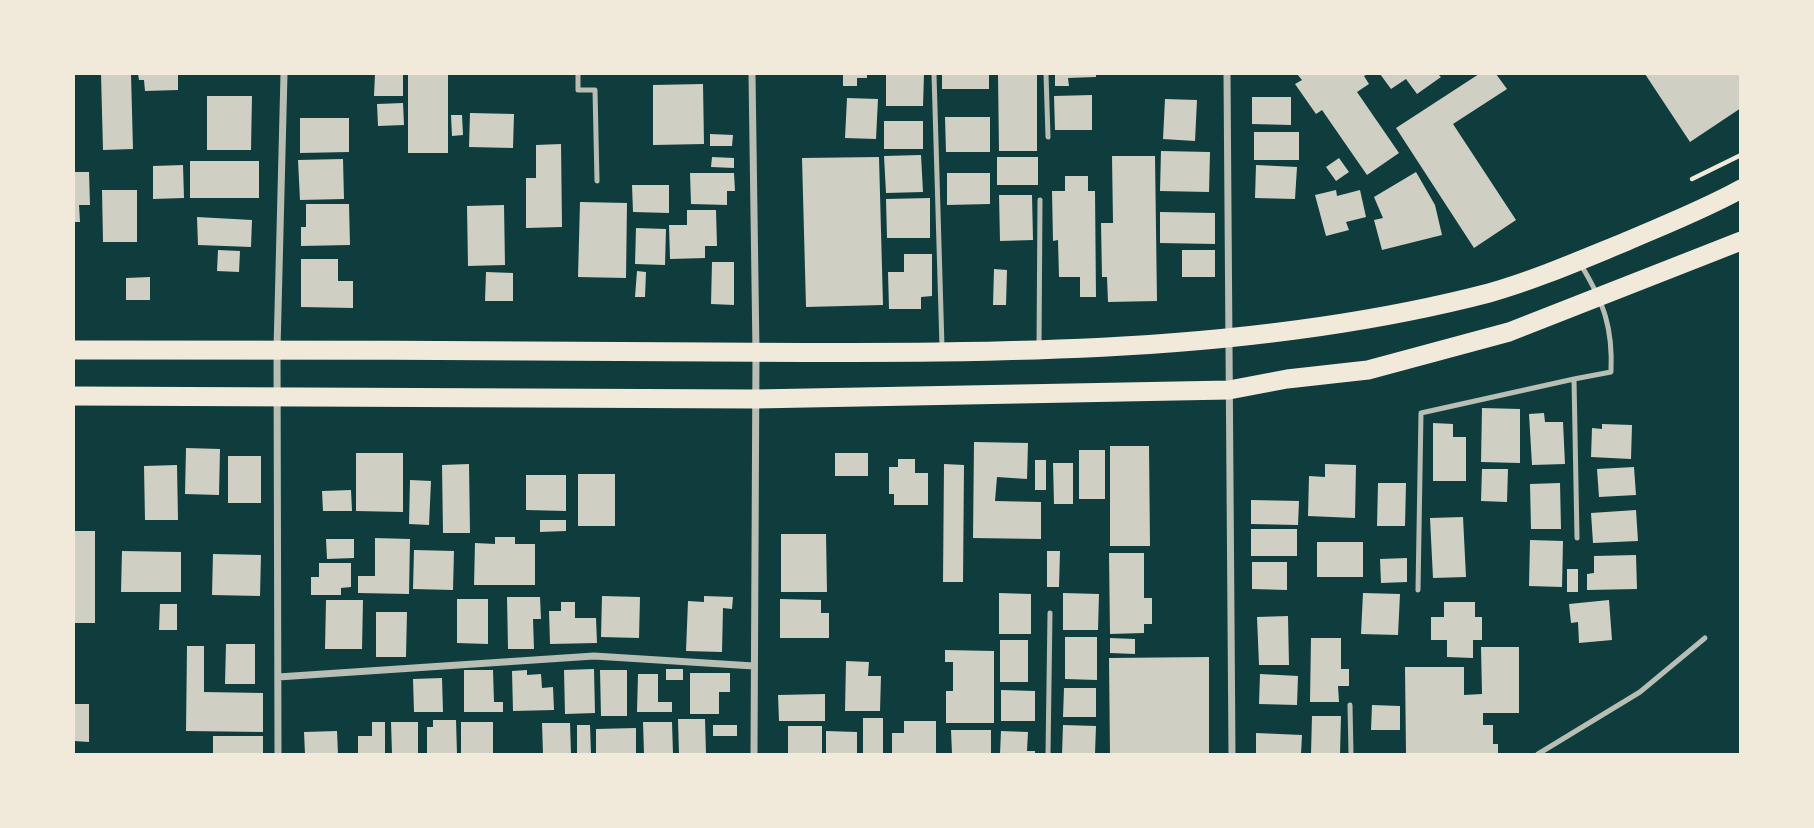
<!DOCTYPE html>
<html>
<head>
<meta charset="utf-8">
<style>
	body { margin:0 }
	#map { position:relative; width:1814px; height:828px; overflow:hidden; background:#0f3d3e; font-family:Karla,sans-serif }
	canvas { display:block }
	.frame { position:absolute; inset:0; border:75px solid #f1e9da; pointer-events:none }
</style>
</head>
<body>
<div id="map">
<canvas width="1814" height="828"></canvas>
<div class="frame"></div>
</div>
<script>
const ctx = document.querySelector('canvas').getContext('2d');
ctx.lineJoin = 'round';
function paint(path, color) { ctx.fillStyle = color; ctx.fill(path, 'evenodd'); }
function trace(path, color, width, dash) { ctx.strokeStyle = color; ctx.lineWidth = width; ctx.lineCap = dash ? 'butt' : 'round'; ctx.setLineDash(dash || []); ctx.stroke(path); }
paint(new Path2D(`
	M101,74H131L133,149L103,150Z
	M138,74H178V90L145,91L144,80H139Z
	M375,74H403V96H374Z
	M408,74H448V153H408Z
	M843,74H867V78H857V86H843Z
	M886,74H924L923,106H886Z
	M942,74H989V89H942Z
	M998,74H1037V151H999Z
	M1055,74H1096V77L1068,78L1069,86H1055Z
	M1297,74H1368L1364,76L1369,84L1357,92L1399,153L1367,175L1322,110L1316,114L1295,84L1302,80Z
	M1380,74H1438L1441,77L1417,94L1406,79L1391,89Z
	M1479,74H1496L1507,89L1453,124L1516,220L1474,248L1396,128Z
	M1645,74H1741V108L1690,142Z
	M703,84L704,144L653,145V85Z
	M1092,95V130H1055L1054,96Z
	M207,96H252L251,150H207Z
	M1252,97H1291V125L1252,124Z
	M847,98L878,99L876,139L845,138Z
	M1165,99L1197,100L1195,141L1163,139Z
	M403,103L404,125L378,126L377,104Z
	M470,113L514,114L513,148L469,147Z
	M451,115H462L463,135L452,136Z
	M945,117H990V152H946Z
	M300,118H349V152L300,153Z
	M884,121H923V149H884Z
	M1254,132H1299V160H1254Z
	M710,134L733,135L732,146H710Z
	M561,144L562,227L526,228V178H536V145Z
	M1161,151L1210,152L1209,192L1160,191Z
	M921,155L923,192L886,193L884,156Z
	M1112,156H1155L1157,301L1108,302L1107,277H1102L1101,223H1113Z
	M712,157L734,158V168L711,167Z
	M879,157L883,305L806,307L802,158Z
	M997,157H1038V185H997Z
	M1339,158L1349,172L1336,181L1326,167Z
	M343,159L344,199L300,200L298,160Z
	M190,161H259V198H190Z
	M183,165L184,198L153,199V166Z
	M1256,165L1297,167L1295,199L1255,198Z
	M74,172H89L90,205H79L80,222H74Z
	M1416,172L1435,205L1442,235L1382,250L1374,220L1383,218L1374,197Z
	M690,173H734L735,191H727V205L691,204Z
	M947,173H990V204L947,205Z
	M1065,176H1088V191H1095L1096,297H1080V277H1059L1058,240L1053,241L1052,191H1065Z
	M632,185H669V213L633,212Z
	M102,190H137V242H103Z
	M1336,190L1337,196L1360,190L1366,217L1346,222L1349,230L1326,236L1315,195Z
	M999,195H1032L1033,240L1000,241Z
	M930,198V238H887L886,199Z
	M580,202L627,203L626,278L578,277Z
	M306,204H349L350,245L301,246V227H306Z
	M504,205L505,265L468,266L467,206Z
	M687,210H716L717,246H705V258L670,259L669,225H687Z
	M1160,212L1215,213V244L1160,243Z
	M197,217L252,220L251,247L198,245Z
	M636,228L666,229L665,265L635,264Z
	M218,250L240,251L239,272L217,271Z
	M1182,250H1215V277H1182Z
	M904,254H932V296L921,297V309H889L888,272H904Z
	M301,259H338V281H353V308L301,307Z
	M712,262H734V305L711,304Z
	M994,269L1007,270L1006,305H993Z
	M637,271L646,272L645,297H635Z
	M486,272L513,273V301H485Z
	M150,277V300H126V278Z
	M1482,408L1520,409V463L1481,462Z
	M1544,413L1545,422H1563L1565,464L1532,465L1529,414Z
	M1433,423L1453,424V437H1466V481H1433Z
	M1602,424L1632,425L1631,459L1591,457L1592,428L1602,429Z
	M974,442L1028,443L1027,479L997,477L995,501L1041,502V539L973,538Z
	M1110,446H1149L1150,546H1110Z
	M186,448L220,449L219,495L185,494Z
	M1079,450H1105V499H1079Z
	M356,453H403V512L356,511Z
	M835,453H868V476H835Z
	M228,456H261V503H228Z
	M898,459H915V473H928V505H894V494H889V467H898Z
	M1035,460H1046V490H1035Z
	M1053,463H1073V504H1054Z
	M469,464L470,533H443L442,465Z
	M944,464L964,465L963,582H943Z
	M1325,464L1356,465L1355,518L1308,516L1309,476L1325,477Z
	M177,465L178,520H145L144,466Z
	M1634,467L1636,495L1599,497L1597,469Z
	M1482,469H1508L1507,502L1481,501Z
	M578,474H615V526H578Z
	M526,475H566V511L526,510Z
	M410,480L431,481L429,525L409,524Z
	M1378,483H1406L1405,526H1377Z
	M1560,483L1561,529H1531L1530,484Z
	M351,490L352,511H323L322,491Z
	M1251,500L1299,501L1298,525L1251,524Z
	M1636,510L1638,541L1593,543L1591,513Z
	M1463,517L1466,577L1433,578L1430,518Z
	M540,520H566V531L540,532Z
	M1251,529H1297V556H1251Z
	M74,531H95V623H74Z
	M781,534H826L827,592H781Z
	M495,537H515V544H535V585H474L475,543L495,544Z
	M375,538L410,539L409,594L358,593V576H375Z
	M326,539H354V558L327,559Z
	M1530,540L1563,541L1562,587L1529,586Z
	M1317,542H1363V577H1317Z
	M414,550L454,551L453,590L413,589Z
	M122,551L181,552V592H121Z
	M1047,551H1060L1059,587H1047Z
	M1109,553H1144V598H1152V624H1144V633L1110,634Z
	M213,554L261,555L260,596L212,595Z
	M1636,555L1637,589L1587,590V574L1594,573V556Z
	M1407,558V582L1381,583L1380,559Z
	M1252,562H1287V590L1252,589Z
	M319,563H351V587L341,588V595H311V577H319Z
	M1567,569H1578V592H1567Z
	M999,593L1031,594V634H999Z
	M1063,593L1099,594L1098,630H1063Z
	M1363,593L1400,594L1398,635L1361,634Z
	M602,596L640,597L639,638L601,637Z
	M704,596L733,597L732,609L723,608L722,652L686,651L688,601L704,602Z
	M507,597H540L541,619H533L534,649H508Z
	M457,599H488V644L457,643Z
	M780,599L821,600V613H829V638H780Z
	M326,600H363L362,649H325Z
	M1609,600L1612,640L1579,643L1578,622L1571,623L1569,604Z
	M561,602H575V618H596L597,643L550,644L549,611H561Z
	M1444,602H1475V617H1482V640H1473V658L1447,657V640H1431V617H1444Z
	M160,604H177V630H159Z
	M376,612H407L406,657H376Z
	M1288,616L1289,665H1259L1257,617Z
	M1065,637H1097V680L1065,679Z
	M1110,638L1135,639V654L1110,653Z
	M1311,638H1341V669H1349V686H1338L1339,702H1310Z
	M1000,640H1028V682H1000Z
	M226,644H255V684H225Z
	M187,646H204V692L263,693V732L186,731Z
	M1481,647H1519V713H1483V725H1493V744H1498V754H1406L1405,667H1464V695L1482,694Z
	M945,650L994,651V723H946V691H953V662H945Z
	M1209,657V754H1110L1109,658Z
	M846,661L869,662L868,676H881L880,711H845Z
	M594,669L595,713L565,714L564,670Z
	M666,669H683V680H666Z
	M464,670H493L494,702H503V712H464Z
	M527,670V675L541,674L542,688L553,687L554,710L513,711L512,671Z
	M600,670H627V716H601Z
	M690,673H730V692H719V714H690Z
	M638,674H658V702H672V712H637Z
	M1260,674L1298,676L1297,705L1259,704Z
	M442,678L443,712H414L413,679Z
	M1064,688H1096V717H1063Z
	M1001,690L1035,691V721H1001Z
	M825,694V721H779L778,695Z
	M74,704H89V742L74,741Z
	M1372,705L1400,706V730H1371Z
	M1312,716H1341L1340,754H1311Z
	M863,718H883V754H863Z
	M678,719H705L706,754H679Z
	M433,720H456L457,754H427V727H433Z
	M904,721H936V754H892V733H904Z
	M372,722H385V754H358V736H372Z
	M391,722H418V754H392Z
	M461,722H493V754H461Z
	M643,722H672L673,754H644Z
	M542,723H570L571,754H543Z
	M577,725H590L591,754H577Z
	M713,725H737V736H713Z
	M1063,725L1096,726L1095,754H1062Z
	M788,726H822V754H788Z
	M636,728V754H596V729Z
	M951,730H991V754H952Z
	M337,731L338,754H305L304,732Z
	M826,731L857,732V754H826Z
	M1001,731L1028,732L1027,751H1035V754H1000Z
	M1256,733L1302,735L1301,754H1256Z
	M213,736H263V754H213Z`), '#cfcfc3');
trace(new Path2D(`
	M1692,179L1741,155`), '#f1e9da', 4.5);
trace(new Path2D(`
	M578,74V90H595L597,181
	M934,74L942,347
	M1046,74L1048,137
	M1039,347L1040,200
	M1577,538L1574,379L1611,372C1613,328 1604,303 1581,265
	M1418,590L1421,413L1574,379
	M1350,705L1351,754
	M1048,754L1050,613
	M1538,754L1640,692L1705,638`), '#b8beb3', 5);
trace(new Path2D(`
	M752,74L756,352L754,754
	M1227,74L1232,754
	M278,677L594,656L754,666
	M278,754L277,349L284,74`), '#b8beb3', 7);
trace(new Path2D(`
	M74,350C286,349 499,351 711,352C968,353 1239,358 1489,293C1535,280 1581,260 1625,242C1664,225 1703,210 1741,189
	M74,396L755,399L1229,390L1287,379L1368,370L1509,332L1741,241`), '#f1e9da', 19);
</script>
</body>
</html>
